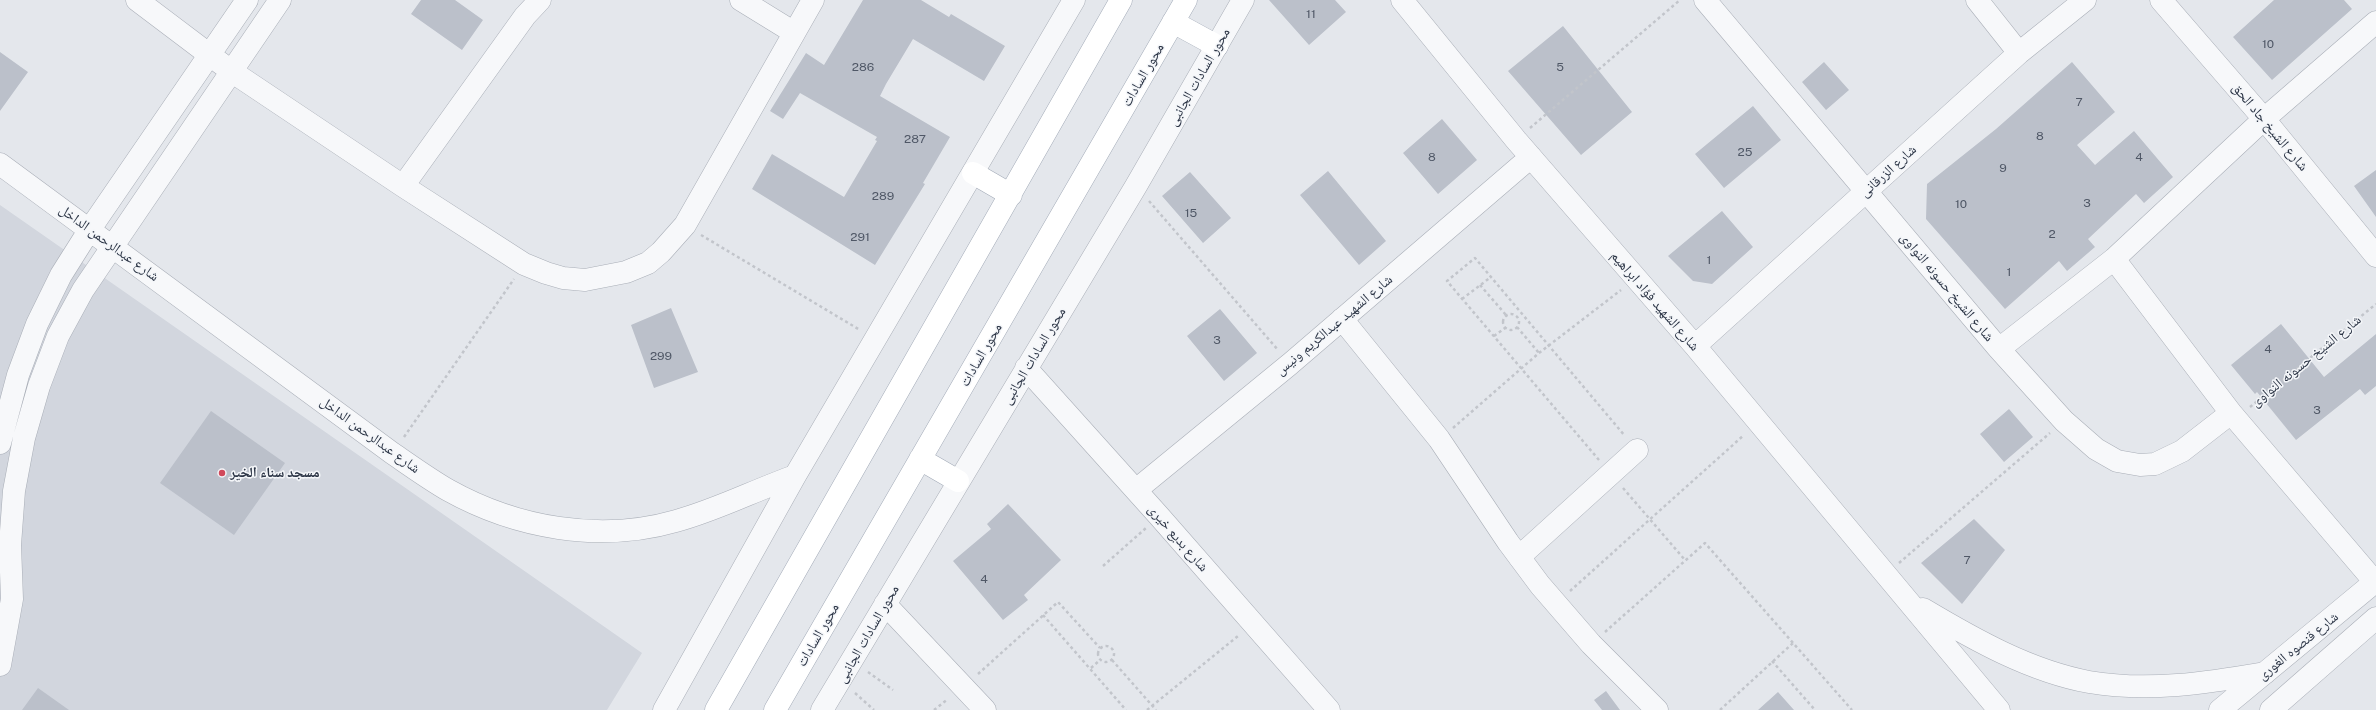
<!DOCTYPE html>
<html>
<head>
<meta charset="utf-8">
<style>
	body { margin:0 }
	canvas { display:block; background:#e4e7ec }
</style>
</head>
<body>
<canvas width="2376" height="710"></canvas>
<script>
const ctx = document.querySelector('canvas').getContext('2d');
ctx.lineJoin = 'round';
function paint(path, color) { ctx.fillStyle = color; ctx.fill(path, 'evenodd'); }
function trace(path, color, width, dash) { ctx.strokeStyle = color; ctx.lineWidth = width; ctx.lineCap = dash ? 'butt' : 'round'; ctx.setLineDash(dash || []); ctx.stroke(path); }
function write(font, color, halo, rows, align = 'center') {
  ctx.font = font + ' "Public Sans","Noto Naskh Arabic",sans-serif'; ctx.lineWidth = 3; ctx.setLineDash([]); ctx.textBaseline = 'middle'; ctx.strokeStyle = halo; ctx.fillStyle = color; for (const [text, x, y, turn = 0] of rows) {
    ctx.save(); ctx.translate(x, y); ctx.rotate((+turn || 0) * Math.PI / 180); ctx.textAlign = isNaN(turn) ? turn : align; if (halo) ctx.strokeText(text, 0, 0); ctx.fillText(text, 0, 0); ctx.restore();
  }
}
paint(new Path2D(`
	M0,205L642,653L607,710H0Z`), '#d2d6de');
paint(new Path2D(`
	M421,0H455L483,20L462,50L411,14Z
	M863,0H921L949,17L951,14L1005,46L984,81L913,39L886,84L880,96L950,137L923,183L925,184L875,265L752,189L772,154L844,197L877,141L875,140L877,137L800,93L783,119L770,111L806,53L824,65Z
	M1269,0H1335L1346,12L1309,45Z
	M2274,0H2344L2352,9L2272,80L2233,37Z
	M1563,26L1632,112L1581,155L1508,71Z
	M0,52L28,72L0,111Z
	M1824,62L1849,90L1826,110L1802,82Z
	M2072,62L2115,112L2077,145L2095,165L2134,131L2173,177L2144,203L2136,194L2088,239L2095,247L2067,271L2059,261L2005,309L1926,219L1927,184L1996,129Z
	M1753,106L1781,140L1724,188L1695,154Z
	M1442,119L1477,160L1438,194L1403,153Z
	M2376,170V217L2354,186Z
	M1328,171L1386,241L1359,265L1300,195Z
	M1190,172L1231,218L1203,243L1162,196Z
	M1722,211L1753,247L1712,284L1693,281L1668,256Z
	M671,308L698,372L654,388L631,325Z
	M1220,309L1257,353L1224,381L1187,336Z
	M2281,324L2324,377L2376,334V386L2365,395L2360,389L2296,440L2257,392L2255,394L2231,365Z
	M2009,409L2033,437L2004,462L1980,434Z
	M211,411L285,463L234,535L160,483Z
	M1008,504L1061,560L1024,595L1028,600L1003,620L953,561L991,529L987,524Z
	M1974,519L2005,550L1962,604L1921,563Z
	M38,688L69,710H22Z
	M1606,691L1620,710H1602L1594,700Z
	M1778,692L1794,710H1758Z`), '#bbc0ca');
const minor = new Path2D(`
	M137,0L231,71L403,186L524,264L546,273L563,278L585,280L626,272L648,263L661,252L685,225L813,0
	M741,0L793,32
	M1402,0L1516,140L1695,346L1999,710
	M1705,0L1999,349L2064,421L2096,449L2117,461L2140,465L2155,464L2182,451L2231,413
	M1977,0L2019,53
	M2161,0L2264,119L2376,256
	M0,164L392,453C411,466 429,479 448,490C516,528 600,543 676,521C717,510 755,490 795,476
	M403,186L525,16L540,0
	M2114,259L2231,413L2375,582
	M1342,319L1439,439L1508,542L1540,585L1591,644L1657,710
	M1695,346L2019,53L2085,0
	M1999,349L2114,259L2264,119L2376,22
	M1026,368L1159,516L1329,710
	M0,443L18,375L37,324L61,275L90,229L247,0
	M1136,490L1290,364L1531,157
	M1519,557L1637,450
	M885,604L985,710
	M1923,609C1975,640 2030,671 2089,682C2148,692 2207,683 2265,673
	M0,665L12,599L10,545L14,491L24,438L39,386L58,336L83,290L280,0
	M664,710L795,476L1074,0
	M822,710L1136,186L1243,0
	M2220,710L2376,581
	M2271,710L2376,618`);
const major = new Path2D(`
	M1173,22L1217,46
	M973,173L1011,195
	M920,459L958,481
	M716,710L1121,0
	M775,710L1186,0`);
trace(minor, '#a9aeb7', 23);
trace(major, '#a3abb8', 23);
trace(new Path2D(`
	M1530,128L1680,0
	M1149,201L1278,350
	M701,235L860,330
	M1480,285L1506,315
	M1462,299L1491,277
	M1503 322a8 8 0 1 1 16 0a8 8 0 1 1-16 0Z
	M1517,327L1539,353
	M1494,336L1505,328
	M2250,407L2376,304
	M1453,428L1539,353L1621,290
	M404,437L514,279
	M1599,460L1447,281L1475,258L1625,436
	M1623,488L1685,560
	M1899,563L2050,433
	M1103,566L1146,528
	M1570,591L1744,435
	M1043,615L1126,710
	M1605,632L1705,543L1852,710
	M1098 654a8 8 0 1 1 16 0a8 8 0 1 1-16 0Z
	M1112,660L1156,710
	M1772,661L1815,710
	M1091,668L1100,660
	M868,672L893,690
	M978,674L1058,602L1100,648
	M855,693L874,710
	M934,710L948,699
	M1147,710L1238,636
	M1720,710L1793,643`), '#c2c5cb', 2.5, [3, 3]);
trace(minor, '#f7f8fa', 22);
trace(major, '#fff', 22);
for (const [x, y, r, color] of [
	[222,473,4,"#d1495b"]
]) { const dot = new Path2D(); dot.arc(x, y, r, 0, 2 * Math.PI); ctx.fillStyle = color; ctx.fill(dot); trace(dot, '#f4f6f9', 1.5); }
write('12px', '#4f5766', null, [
	["11",1311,14],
	["10",2268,44],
	["286",863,67],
	["5",1560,67],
	["7",2079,102],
	["8",2040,136],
	["287",915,139],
	["25",1745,152],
	["8",1432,157],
	["4",2139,157],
	["9",2003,168],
	["289",883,196],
	["3",2087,203],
	["10",1961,204],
	["15",1191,213],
	["2",2052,234],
	["291",860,237],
	["1",1709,260],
	["1",2009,272],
	["3",1217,340],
	["4",2268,349],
	["299",661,356],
	["3",2317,410],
	["7",1967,560],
	["4",984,579]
]);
write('14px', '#2b3445', '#f4f6f9', [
	["محور السادات",1143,75,-60],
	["محور السادات الجانبى",1199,77,-60],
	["شارع الشيخ جاد الحق",2270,127,50],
	["شارع الزرقانى",1888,171,-42],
	["شارع عبدالرحمن الداخل",109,243,36],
	["شارع الشيخ حسونه النواوى",1947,287,50],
	["شارع الشهيد فؤاد ابراهيم",1655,301,49],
	["شارع الشهيد عبدالكريم ونيس",1334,325,-40],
	["محور السادات",981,355,-60],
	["محور السادات الجانبى",1034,356,-59],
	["شارع الشيخ حسونه النواوى",2306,361,-39],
	["شارع عبدالرحمن الداخل",370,435,36],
	["شارع بديع خيرى",1178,538,49],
	["محور السادات الجانبى",868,634,-60],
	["محور السادات",818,635,-60],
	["شارع قنصوه الغورى",2298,646,-39]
]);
write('bold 14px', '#2b3445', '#f4f6f9', [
	["مسجد سناء الخير",230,473]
], 'left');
</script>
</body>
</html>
